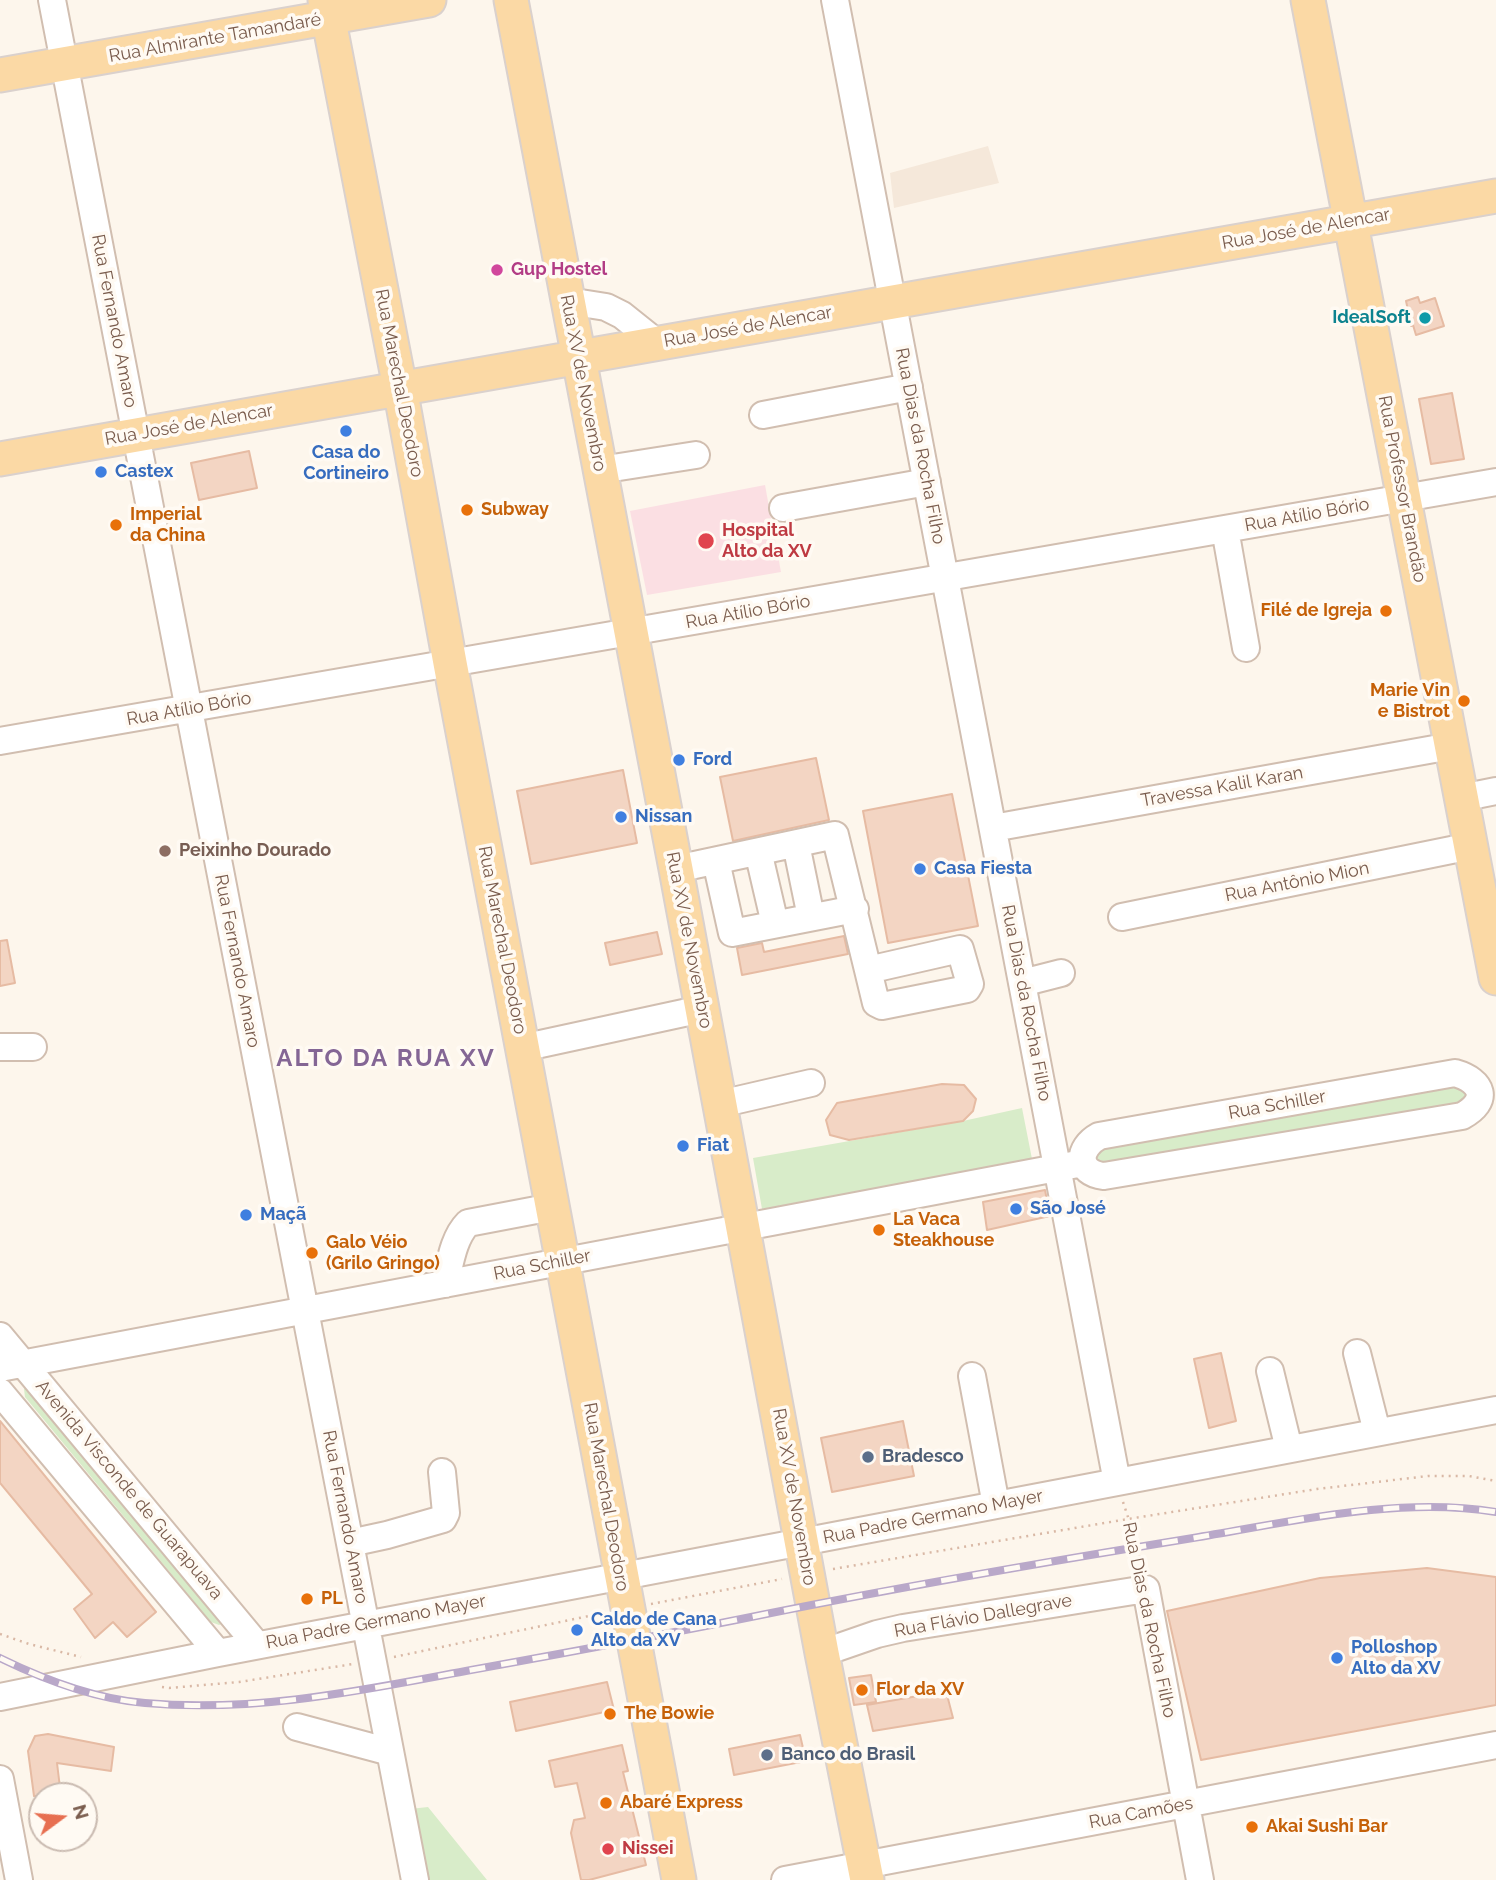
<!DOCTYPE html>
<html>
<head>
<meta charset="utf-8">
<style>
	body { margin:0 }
	#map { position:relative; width:1496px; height:1880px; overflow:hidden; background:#fdf6ec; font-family:Raleway,sans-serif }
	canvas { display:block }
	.north { position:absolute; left:28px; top:1782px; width:70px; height:70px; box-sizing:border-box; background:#fffaf3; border:2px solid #cabbb1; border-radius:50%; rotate:74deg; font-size:19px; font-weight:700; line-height:28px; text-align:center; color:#7a5c4d }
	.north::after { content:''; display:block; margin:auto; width:24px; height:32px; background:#e76f51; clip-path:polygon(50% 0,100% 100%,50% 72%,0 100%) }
</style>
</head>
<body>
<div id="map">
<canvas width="1496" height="1880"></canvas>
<div class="north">N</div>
</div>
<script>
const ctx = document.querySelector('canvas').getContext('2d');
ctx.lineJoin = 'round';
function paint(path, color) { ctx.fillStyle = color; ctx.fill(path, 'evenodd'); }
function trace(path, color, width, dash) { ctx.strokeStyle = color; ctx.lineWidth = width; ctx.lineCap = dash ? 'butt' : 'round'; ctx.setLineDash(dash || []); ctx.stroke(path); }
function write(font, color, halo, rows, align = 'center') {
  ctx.font = font + ' Raleway,sans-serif'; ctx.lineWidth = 7; ctx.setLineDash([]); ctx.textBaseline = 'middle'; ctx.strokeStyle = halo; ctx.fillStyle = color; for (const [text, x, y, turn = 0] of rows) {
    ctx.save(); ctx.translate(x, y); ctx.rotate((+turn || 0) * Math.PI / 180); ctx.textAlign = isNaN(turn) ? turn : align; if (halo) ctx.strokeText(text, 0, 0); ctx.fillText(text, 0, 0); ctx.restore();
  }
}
paint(new Path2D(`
	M988,146L999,183L894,208L890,173Z`), '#f5e8da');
paint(new Path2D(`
	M765,485L781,572L647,595L630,511Z`), '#fbdfe3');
paint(new Path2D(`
	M1457,1081L1467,1086L1469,1103L1094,1165L1092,1150Z
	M1022,1108L1032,1159L762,1209L753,1158L963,1121Z
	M27,1386L224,1623L219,1625L211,1622L25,1397L24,1389Z
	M428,1807L487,1880H425L410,1809Z`), '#d8ecc9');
const building = new Path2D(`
	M1418,297L1420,303L1435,298L1444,326L1416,335L1413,325L1411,326L1406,311L1408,310L1406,301Z
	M1452,393L1464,459L1431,464L1419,399Z
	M249,451L257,488L199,500L191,463Z
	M816,758L829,820L733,841L720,777Z
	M623,770L637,843L531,864L517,791Z
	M952,794L978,926L888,943L863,811Z
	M657,932L662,954L610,965L605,943Z
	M844,936L848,954L742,975L737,948L762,943L764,952Z
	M7,940L15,983L0,986V941Z
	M942,1084L964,1085L976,1099L973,1111L963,1121L849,1140L830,1135L826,1120L837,1103Z
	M1045,1190L1050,1216L987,1230L983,1202Z
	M1221,1353L1236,1421L1209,1428L1194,1359Z
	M0,1421L156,1612L127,1637L113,1622L95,1638L74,1609L92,1594L0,1483Z
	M903,1421L914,1476L832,1492L821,1438Z
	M1427,1568L1496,1577V1705L1201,1760L1167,1611L1320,1578Z
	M871,1675L876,1702L854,1705L849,1678Z
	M607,1682L614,1710L516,1731L510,1702Z
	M946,1691L953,1718L873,1731L867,1705Z
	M48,1734L114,1747L111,1771L57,1763L61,1796H34L28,1751L35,1736Z
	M800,1735L806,1761L734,1775L729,1749Z
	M622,1745L628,1771L623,1772L646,1865L589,1880H581L571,1833L574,1820L585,1818L577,1783L555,1787L549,1761Z`);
paint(building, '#f3d5c3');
trace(building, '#e6bba3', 2);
const minor = new Path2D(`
	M52,0L415,1880
	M835,0L1117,1482
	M568,301L606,307L622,315L657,343
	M763,415L909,387
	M600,470L696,455
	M783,508L927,482
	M1225,529L1246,648
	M0,741L1496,482
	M1461,798L1496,791
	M993,828L1451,746
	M796,844L811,917
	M716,861L732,933L855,909
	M761,864L775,924
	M676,869L835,835L868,970L960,949L970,984L967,989L882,1006L876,1003L868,970
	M1122,917L1471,846
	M1022,983L1061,973
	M0,1047H33
	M522,1048L702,1009
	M1455,1073C1483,1081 1490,1101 1462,1116L1104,1176C1076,1173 1077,1148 1099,1136Z
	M720,1104L811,1083
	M445,1284C450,1264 453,1238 468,1223L552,1207
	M0,1336L257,1645
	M1357,1353L1377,1432
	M0,1368L1083,1163
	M1270,1371L1289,1449
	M972,1376L996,1505
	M0,1392L218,1653
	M350,1543L387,1535L443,1519L446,1513L442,1472
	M822,1653L877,1634L903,1628L1146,1589L1200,1880
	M0,1697L218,1653L1496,1410
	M297,1727L390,1752
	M0,1779L19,1880
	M785,1880L1496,1745`);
const major = new Path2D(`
	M325,0L400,388L450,663L679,1880
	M511,0L676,869L822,1653L867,1880
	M1308,0L1496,978
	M0,75L429,0
	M0,459L1496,196`);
trace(minor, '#d1beb0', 30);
trace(major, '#dad1cd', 37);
trace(new Path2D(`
	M1123,1502L1138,1547L1142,1569
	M833,1569L1128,1519L1317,1489L1428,1476H1469L1496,1481
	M651,1604L782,1579
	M0,1634L29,1644L81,1657
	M394,1657L603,1613
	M162,1687L169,1688L239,1682L353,1664`), '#d9b8a5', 2.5, [2, 5]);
trace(minor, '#fff', 26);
trace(major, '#fbd9a5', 33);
const rail = new Path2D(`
	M0,1658C45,1680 95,1699 145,1703C256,1713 363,1690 471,1670C571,1652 672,1633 771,1613C911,1585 1052,1561 1193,1538C1291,1522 1397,1496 1496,1512`);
trace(rail, '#b9a8c9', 8);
trace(rail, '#fffaf3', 5, [16]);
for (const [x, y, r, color] of [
	[497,270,7,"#d1479c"],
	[1425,318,7,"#0f9aa8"],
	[346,431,7,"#3f7fe0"],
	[101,472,7,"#3f7fe0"],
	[467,510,7,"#e8710a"],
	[116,525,7,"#e8710a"],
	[706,541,9,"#e0444e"],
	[1386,611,7,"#e8710a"],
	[1464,701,7,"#e8710a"],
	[679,760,7,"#3f7fe0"],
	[621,817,7,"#3f7fe0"],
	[165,851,7,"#8d6e63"],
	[920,869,7,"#3f7fe0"],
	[683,1146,7,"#3f7fe0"],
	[1016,1209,7,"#3f7fe0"],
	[246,1215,7,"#3f7fe0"],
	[879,1230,7,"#e8710a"],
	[312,1253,7,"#e8710a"],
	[868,1457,7,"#5c6f8a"],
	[307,1599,7,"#e8710a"],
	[577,1630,7,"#3f7fe0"],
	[1337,1658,7,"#3f7fe0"],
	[862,1690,7,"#e8710a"],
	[610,1714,7,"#e8710a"],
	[767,1755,7,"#5c6f8a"],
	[606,1803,7,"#e8710a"],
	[1252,1827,7,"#e8710a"],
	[608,1849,7,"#e0444e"]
]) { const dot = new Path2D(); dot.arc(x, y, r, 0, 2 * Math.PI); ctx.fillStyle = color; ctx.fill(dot); trace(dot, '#fffaf3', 2.5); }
write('18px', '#7a5c4d', '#fffaf3', [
	["Rua Almirante Tamandaré",215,38,-10],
	["Rua José de Alencar",1306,229,-10],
	["Rua Fernando Amaro",114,321,79],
	["Rua José de Alencar",748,327,-10],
	["Rua Marechal Deodoro",399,383,79],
	["Rua XV de Novembro",583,383,79],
	["Rua José de Alencar",189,425,-10],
	["Rua Dias da Rocha Filho",920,446,79],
	["Rua Professor Brandão",1402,489,79],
	["Rua Atílio Bório",1307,515,-10],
	["Rua Atílio Bório",748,612,-10],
	["Rua Atílio Bório",189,709,-10],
	["Travessa Kalil Karan",1222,787,-10],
	["Rua Antônio Mion",1297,882,-11],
	["Rua Marechal Deodoro",502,940,79],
	["Rua XV de Novembro",689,940,79],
	["Rua Fernando Amaro",237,961,79],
	["Rua Dias da Rocha Filho",1026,1003,79],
	["Rua Schiller",1277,1105,-10],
	["Rua Schiller",542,1265,-11],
	["Avenida Visconde de Guarapuava",129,1490,50],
	["Rua Marechal Deodoro",606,1497,80],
	["Rua XV de Novembro",794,1497,80],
	["Rua Fernando Amaro",345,1517,79],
	["Rua Padre Germano Mayer",933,1517,-11],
	["Rua Flávio Dallegrave",983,1616,-10],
	["Rua Dias da Rocha Filho",1149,1620,78],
	["Rua Padre Germano Mayer",376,1622,-11],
	["Rua Camões",1141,1813,-11]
]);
write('bold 18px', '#b23c85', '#fffaf3', [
	["Gup Hostel",511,270]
], 'left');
write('bold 18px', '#0d838f', '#fffaf3', [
	["IdealSoft",1411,318]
], 'right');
write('bold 18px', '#366cbe', '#fffaf3', [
	["Casa do",346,453,"center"],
	["Cortineiro",346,474,"center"],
	["Castex",115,472],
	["Ford",693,760],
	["Nissan",635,817],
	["Casa Fiesta",934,869],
	["Fiat",697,1146],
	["São José",1030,1209],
	["Maçã",260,1215],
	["Caldo de Cana",591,1620],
	["Alto da XV",591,1641],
	["Polloshop",1351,1648],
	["Alto da XV",1351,1669]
], 'left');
write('bold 18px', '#c56008', '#fffaf3', [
	["Subway",481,510],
	["Imperial",130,515],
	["da China",130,536],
	["Filé de Igreja",1372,611,"right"],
	["Marie Vin",1450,691,"right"],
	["e Bistrot",1450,712,"right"],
	["La Vaca",893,1220],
	["Steakhouse",893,1241],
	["Galo Véio",326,1243],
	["(Grilo Gringo)",326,1264],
	["PL",321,1599],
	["Flor da XV",876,1690],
	["The Bowie",624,1714],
	["Abaré Express",620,1803],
	["Akai Sushi Bar",1266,1827]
], 'left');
write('bold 18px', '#be3a42', '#fffaf3', [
	["Hospital",722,531],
	["Alto da XV",722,552],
	["Nissei",622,1849]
], 'left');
write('bold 18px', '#785e54', '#fffaf3', [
	["Peixinho Dourado",179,851]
], 'left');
write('bold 18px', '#4e5e75', '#fffaf3', [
	["Bradesco",882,1457],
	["Banco do Brasil",781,1755]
], 'left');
ctx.letterSpacing = '2px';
write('bold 24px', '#846695', '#fffaf3', [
	["ALTO DA RUA XV",386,1059]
]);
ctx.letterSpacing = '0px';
</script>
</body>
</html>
